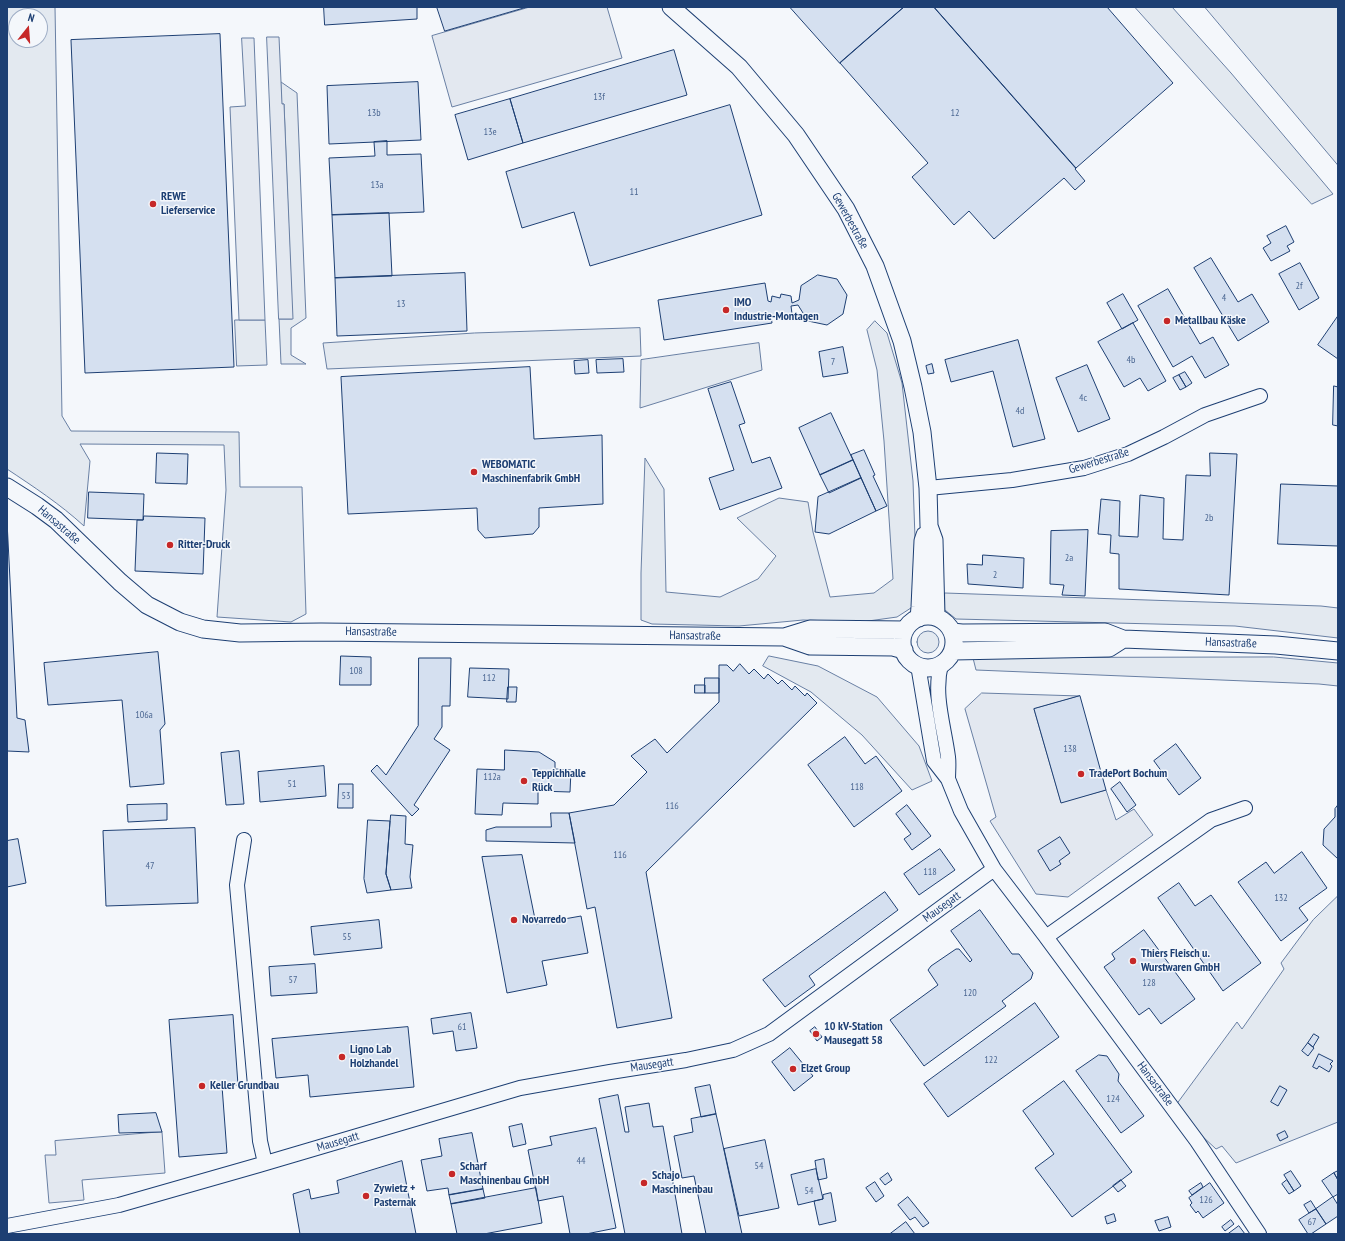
<!DOCTYPE html>
<html>
<head>
<meta charset="utf-8">
<style>
	body { margin:0 }
	#map { position:relative; width:1345px; height:1241px; overflow:hidden; background:#f4f7fb; font-family:"PT Sans Narrow",sans-serif }
	canvas { display:block }
	.frame { position:absolute; inset:0; border:8px solid #1d3f73; pointer-events:none }
	.north { position:absolute; left:8px; top:8px; width:40px; height:40px; box-sizing:border-box; background:#f4f7fb; border:1px solid #9eadc5; border-radius:50%; rotate:17deg; font-size:11px; font-weight:700; line-height:16px; text-align:center; color:#1d3f73 }
	.north::after { content:''; display:block; margin:auto; width:14px; height:18px; background:#c62828; clip-path:polygon(50% 0,100% 100%,50% 72%,0 100%) }
</style>
</head>
<body>
<div id="map">
<canvas width="1345" height="1241"></canvas>
<div class="frame"></div>
<div class="north">N</div>
</div>
<script>
const ctx = document.querySelector('canvas').getContext('2d');
ctx.lineJoin = 'round';
function paint(path, color) { ctx.fillStyle = color; ctx.fill(path, 'evenodd'); }
function trace(path, color, width, dash) { ctx.strokeStyle = color; ctx.lineWidth = width; ctx.lineCap = dash ? 'butt' : 'round'; ctx.setLineDash(dash || []); ctx.stroke(path); }
function write(font, color, halo, rows, align = 'center') {
  ctx.font = font + ' "PT Sans Narrow",sans-serif'; ctx.lineWidth = 3; ctx.setLineDash([]); ctx.textBaseline = 'middle'; ctx.strokeStyle = halo; ctx.fillStyle = color; for (const [text, x, y, turn = 0] of rows) {
    ctx.save(); ctx.translate(x, y); ctx.rotate((+turn || 0) * Math.PI / 180); ctx.textAlign = isNaN(turn) ? turn : align; if (halo) ctx.strokeText(text, 0, 0); ctx.fillText(text, 0, 0); ctx.restore();
  }
}
const green = new Path2D(`
	M7,7H55L62,416L71,431L239,432L240,487H302L306,614L291,622L217,617L226,490L224,445L80,444L90,461L84,526C60,504 34,487 7,469ZM16,16H40V40H16Z
	M1135,7H1172L1231,73L1333,194L1312,204Z
	M1205,7H1338V165Z
	M281,82L297,93L306,318L291,328V355L306,364H281L279,319H292L284,104H282Z
	M235,320H265L267,365L237,366Z
	M875,321L887,333L902,383L913,481L916,567L914,606L897,617L861,622L803,620L739,626L652,624L641,620V573L645,458L664,489L666,592L720,597L758,579L776,556L737,518L779,498L808,502L813,532L830,597L874,593L893,579L884,441L877,370L867,330Z
	M640,328L641,356L327,369L323,343L474,333Z
	M759,343L762,370L640,408L641,360Z
	M945,593L1321,606L1338,608V638L1235,626L956,619L945,610Z
	M917 642a11 11 0 1 1 22 0a11 11 0 1 1-22 0Z
	M769,656L818,666L877,697L919,746L932,781L912,790L862,735L811,692L763,666Z
	M1274,657L1338,663V686L1319,684L976,670L973,658Z
	M1338,896V1122L1236,1163L1222,1146L1216,1149L1173,1109L1237,1022L1242,1029L1284,969L1281,963L1313,920Z`);
paint(green, '#e3e9f0');
trace(green, '#687fa3', 1);
const parking = new Path2D(`
	M530,7H607L622,58L452,107L432,36Z
	M267,37H279L282,104H284L293,319H279Z
	M242,38H254L265,320H239L230,107L245,106Z
	M982,693L1080,696L1034,709L1061,802L1106,790L1116,820L1134,809L1153,835L1068,897L1036,894L990,821L996,817L965,709Z
	M162,1132L165,1173L82,1180L84,1200L49,1203L45,1155H56L55,1141Z`);
paint(parking, '#e3e8f0');
trace(parking, '#687fa3', 1);
const building = new Path2D(`
	M324,7H417V19L325,25Z
	M437,7H527L445,31Z
	M790,7H904L840,63Z
	M904,7H934L1076,168L1075,169L1085,181L1075,190L1064,178L994,239L969,211L954,225L912,177L928,163L840,63Z
	M934,7H1107L1173,83L1076,168Z
	M220,34L234,367L85,373L71,40Z
	M674,50L687,95L523,143L510,99Z
	M418,82L421,140L329,144L327,86Z
	M510,99L523,143L468,160L455,115Z
	M730,105L762,215L590,266L574,212L522,228L506,172Z
	M387,141V155L421,154L424,212L332,215L329,158L375,156L374,142Z
	M389,213L392,276L335,278L332,215Z
	M1286,226L1294,242L1287,246L1290,251L1271,261L1263,248L1271,243L1267,236Z
	M1211,258L1238,302L1252,294L1269,322L1238,341L1194,268Z
	M1300,263L1319,298L1299,310L1279,274Z
	M465,273L467,331L337,336L335,278Z
	M818,275L837,279L847,295L843,314L827,325L808,321L798,305L791,306L792,314L786,318L783,315L776,319L773,315L771,316L772,323L664,340L658,300L765,283L768,301L771,302L772,296L780,298L781,294L791,296L792,303L799,300L801,286Z
	M1168,289L1200,344L1213,337L1229,365L1205,378L1192,356L1173,367L1138,306Z
	M1123,294L1138,320L1122,329L1107,303Z
	M1338,316V359L1318,345Z
	M1133,323L1166,381L1148,391L1140,378L1124,387L1098,342Z
	M1018,340L1045,439L1013,447L993,371L951,382L945,360Z
	M843,347L848,373L823,377L819,352Z
	M623,359L624,372L597,373L596,360Z
	M588,360L589,373L575,374L574,361Z
	M932,364L934,373L928,374L926,366Z
	M1087,365L1110,419L1078,432L1056,378Z
	M530,367L534,439L602,435L603,504L539,508V527L533,534L485,538L478,530L477,508L348,514L341,377Z
	M1185,372L1192,383L1186,387L1179,375Z
	M1179,375L1186,387L1180,390L1173,378Z
	M731,382L745,423L739,425L752,463L770,457L782,488L720,510L709,478L734,470L708,389Z
	M1334,386L1338,387V426L1333,425Z
	M831,413L853,460L820,475L799,428Z
	M864,450L875,475L873,476L887,506L876,511L851,455Z
	M157,453L188,454L187,484L156,483Z
	M1210,453L1237,454L1229,595L1119,589V554L1110,553L1111,535L1098,534L1101,499L1120,501L1119,536L1138,537L1140,495L1164,498L1163,539L1183,540L1186,475L1210,476Z
	M853,460L861,478L829,493L820,475Z
	M861,478L876,511L829,534L815,532L818,497Z
	M1281,484L1338,486V546L1278,544Z
	M89,492L144,494L143,520L88,518Z
	M144,516L205,518L203,574L135,571L137,520H143Z
	M7,521L17,718L25,720L29,752L7,751Z
	M1088,530L1085,596L1062,595L1064,585L1050,584L1051,531Z
	M983,555L1024,558L1023,588L968,584L967,564L982,565Z
	M158,652L165,724L160,730L164,784L130,787L122,700L48,705L44,663Z
	M341,656L371,657V685H340Z
	M419,658H451L450,706H442V727L434,739L450,750L414,805L419,809L412,816L371,771L377,765L386,775L418,726Z
	M740,664L749,674L754,669L764,679L768,674L778,684L782,680L792,690L795,686L805,696L807,693L817,703L646,872L672,1018L617,1028L595,907L587,909L569,813L614,805L647,772L631,756L655,739L667,753L719,702V665H727L733,671Z
	M470,668L509,669L508,699L468,697Z
	M705,678H719V693H705Z
	M695,685H705V693H695Z
	M508,687H517L516,702H507Z
	M1080,696L1106,790L1061,803L1034,709Z
	M845,737L865,764L876,756L902,791L854,827L808,765Z
	M1176,744L1201,778L1179,795L1154,761Z
	M505,750L539,752L555,762V769L571,770L570,792L538,791V804L503,803L502,815L475,814L477,769L504,770Z
	M239,751L244,804L226,805L221,753Z
	M324,766L326,796L260,802L258,772Z
	M1120,782L1136,805L1127,812L1111,789Z
	M339,784H353V808H338Z
	M167,804V820L128,822L127,805Z
	M907,805L931,836L912,850L904,839L911,834L896,814Z
	M1338,805V859L1323,845L1324,829L1335,817V809Z
	M551,813H569L575,843L486,841V830L496,827H551Z
	M391,815L406,816L405,844L413,845L410,877L412,888L391,890L386,874Z
	M368,820L390,821L386,874L391,890L367,893L364,879Z
	M195,828L198,903L106,906L103,831Z
	M1060,837L1070,853L1059,861L1061,864L1050,871L1038,851Z
	M18,839L26,883L7,887V841Z
	M940,849L955,870L919,895L904,874Z
	M1302,852L1327,888L1299,908L1308,920L1281,941L1238,882L1266,862L1274,873Z
	M522,855L536,924L581,916L588,953L542,961L547,985L507,993L482,857Z
	M1179,883L1195,906L1211,895L1261,963L1223,991L1158,898Z
	M885,892L898,910L809,976L815,985L785,1007L763,980Z
	M980,910L1012,954H1019L1033,973L1031,979L1002,1001L1006,1006L924,1066L890,1020L938,985L928,970L931,966L956,949H959L970,962L972,960L951,931Z
	M379,920L382,948L314,955L311,927Z
	M1144,930L1195,999L1161,1024L1149,1008L1139,1015L1104,967L1115,959L1112,954Z
	M315,964L317,993L271,996L269,967Z
	M1035,1003L1059,1037L948,1117L924,1084Z
	M471,1013L477,1048L456,1051L453,1031L433,1034L431,1019Z
	M233,1015L238,1085L222,1086L227,1153L179,1157L169,1020Z
	M408,1027L414,1087L310,1097L308,1075L276,1078L272,1039Z
	M815,1027L822,1037L817,1041L810,1031Z
	M1314,1034L1319,1037L1313,1047L1308,1043Z
	M1308,1043L1314,1048L1308,1056L1302,1051Z
	M790,1048L813,1076L794,1091L772,1062Z
	M1319,1054L1333,1061L1330,1064L1332,1066L1329,1072L1319,1066L1317,1069L1313,1067Z
	M1099,1055L1107,1056L1119,1074L1118,1081L1144,1116L1121,1133L1076,1071Z
	M1064,1081L1132,1172L1072,1217L1035,1168L1054,1154L1023,1111Z
	M710,1085L716,1114L701,1117L695,1088Z
	M1280,1086L1287,1090L1278,1106L1271,1102Z
	M618,1095L625,1132H629L625,1107L649,1103L653,1127L663,1126L682,1234H625L599,1099Z
	M156,1113L162,1132L119,1133L118,1115Z
	M716,1114L719,1127L742,1234H706L694,1176L682,1178L674,1136L693,1132L691,1119Z
	M522,1124L526,1144L513,1147L509,1127Z
	M596,1128L616,1228L586,1234H570L563,1196L538,1201L528,1150L552,1145L550,1137Z
	M1285,1131L1288,1137L1280,1141L1277,1135Z
	M472,1133L483,1189L449,1195L448,1188L427,1191L421,1160L442,1156L439,1139Z
	M765,1140L779,1208L739,1216L724,1149Z
	M824,1159L827,1178L818,1180L815,1161Z
	M402,1161L416,1234H300L293,1194L309,1189L311,1199L339,1193L337,1181Z
	M816,1169L823,1199L798,1205L791,1175Z
	M1291,1171L1301,1186L1294,1191L1284,1175Z
	M1338,1171V1180L1334,1173Z
	M888,1173L892,1180L885,1185L880,1179Z
	M1334,1173L1338,1180V1194L1333,1197L1322,1181Z
	M1121,1180L1126,1186L1118,1192L1113,1186Z
	M1287,1180L1294,1191L1289,1194L1282,1184Z
	M875,1182L884,1196L876,1202L866,1188Z
	M1201,1183L1203,1187L1192,1195L1189,1191Z
	M1210,1183L1224,1203L1203,1218L1198,1211L1196,1213L1190,1205L1192,1203L1189,1198Z
	M536,1188L542,1223L484,1234H457L451,1204Z
	M483,1189L485,1198L451,1204L449,1195Z
	M831,1193L836,1221L819,1225L814,1201L823,1199V1195Z
	M908,1197L929,1223L923,1227L915,1217L910,1220L898,1205Z
	M1333,1197L1338,1205V1216L1326,1224L1316,1209Z
	M1311,1201L1316,1209L1309,1213L1304,1205Z
	M1316,1209L1326,1224L1311,1234H1308L1299,1220Z
	M1114,1214L1116,1221L1107,1224L1105,1217Z
	M1168,1217L1171,1227L1159,1231L1155,1221Z
	M1231,1220L1234,1224L1225,1231L1222,1227Z
	M906,1222L915,1234H890Z
	M1239,1226L1245,1234H1228Z`);
paint(building, '#d5e0f0');
trace(building, '#1d3f73', 1);
const minor = new Path2D(`
	M928,488L1012,480L1084,468L1128,454L1164,437L1205,415L1260,396
	M941,664C933,695 944,726 948,757C949,764 948,772 948,779
	M918,665L934,761L948,779L961,811L994,869L1046,937L1211,820L1245,808
	M244,840L237,885L260,1141L265,1163
	M1046,937L1197,1141L1259,1234
	M7,1226L119,1205L259,1165L520,1088L610,1072L686,1060L733,1050L769,1034L994,869`);
const tertiary = new Path2D(`
	M671,7L739,67L796,135L846,209L875,266L902,341L913,387L922,432L928,488L929,526L934,540L936,617
	M7,487L37,506L56,520L120,582L147,605L180,622L203,629L240,633L321,632L784,637L810,646L893,647L904,650
	M902 642a26 26 0 1 1 52 0a26 26 0 1 1-52 0Z
	M919,618L920,607L923,541L925,535
	M952,632L962,633L1105,632L1123,639L1276,645L1338,651
	M784,637L810,629L905,630
	M953,651L1109,648L1123,639`);
trace(minor, '#1d3f73', 16);
trace(tertiary, '#1d3f73', 19);
trace(minor, '#f4f7fb', 14);
trace(tertiary, '#f4f7fb', 17);
for (const [x, y, r, color] of [
	[153,204,4,"#c62828"],
	[726,310,4,"#c62828"],
	[1167,321,4,"#c62828"],
	[474,472,4,"#c62828"],
	[170,545,4,"#c62828"],
	[1081,774,4,"#c62828"],
	[524,781,4,"#c62828"],
	[514,920,4,"#c62828"],
	[1133,961,4,"#c62828"],
	[816,1034,4,"#c62828"],
	[342,1057,4,"#c62828"],
	[793,1069,4,"#c62828"],
	[202,1086,4,"#c62828"],
	[452,1174,4,"#c62828"],
	[644,1183,4,"#c62828"],
	[366,1196,4,"#c62828"]
]) { const dot = new Path2D(); dot.arc(x, y, r, 0, 2 * Math.PI); ctx.fillStyle = color; ctx.fill(dot); trace(dot, '#f4f7fb', 1.5); }
write('10px', '#4b6792', null, [
	["13f",599,97],
	["13b",374,113],
	["12",955,113],
	["13e",490,132],
	["13a",377,185],
	["11",634,192],
	["2f",1299,286],
	["4",1224,298],
	["13",401,304],
	["4b",1131,360],
	["7",833,362],
	["4c",1083,398],
	["4d",1020,411],
	["2b",1209,518],
	["2a",1069,558],
	["2",995,575],
	["108",356,671],
	["112",489,678],
	["106a",144,715],
	["138",1070,749],
	["112a",492,777],
	["51",292,784],
	["118",857,787],
	["53",346,796],
	["116",672,806],
	["116",620,855],
	["47",150,866],
	["118",930,872],
	["132",1281,898],
	["55",347,937],
	["57",293,980],
	["128",1149,983],
	["120",970,993],
	["61",462,1027],
	["122",991,1060],
	["124",1113,1099],
	["44",581,1161],
	["54",759,1166],
	["54",809,1191],
	["126",1206,1200],
	["67",1312,1222]
]);
write('bold 12px', '#1d3f73', '#f4f7fb', [
	["REWE",161,197],
	["Lieferservice",161,211],
	["IMO",734,303],
	["Industrie-Montagen",734,317],
	["Metallbau Käske",1175,321],
	["WEBOMATIC",482,465],
	["Maschinenfabrik GmbH",482,479],
	["Ritter-Druck",178,545],
	["Teppichhalle",532,774],
	["Rück",532,788],
	["TradePort Bochum",1089,774],
	["Novarredo",522,920],
	["Thiers Fleisch u.",1141,954],
	["Wurstwaren GmbH",1141,968],
	["10 kV-Station",824,1027],
	["Mausegatt 58",824,1041],
	["Ligno Lab",350,1050],
	["Holzhandel",350,1064],
	["Elzet Group",801,1069],
	["Keller Grundbau",210,1086],
	["Scharf",460,1167],
	["Maschinenbau GmbH",460,1181],
	["Schajo",652,1176],
	["Maschinenbau",652,1190],
	["Zywietz +",374,1189],
	["Pasternak",374,1203]
], 'left');
write('12px', '#1d3f73', '#f4f7fb', [
	["Gewerbestraße",850,221,61],
	["Gewerbestraße",1099,461,-17],
	["Hansastraße",59,525,41],
	["Hansastraße",371,632,1],
	["Hansastraße",695,636,1],
	["Hansastraße",1231,643,2],
	["Mausegatt",942,907,-36],
	["Mausegatt",652,1065,-8],
	["Hansastraße",1155,1084,53],
	["Mausegatt",338,1142,-17]
]);
</script>
</body>
</html>
